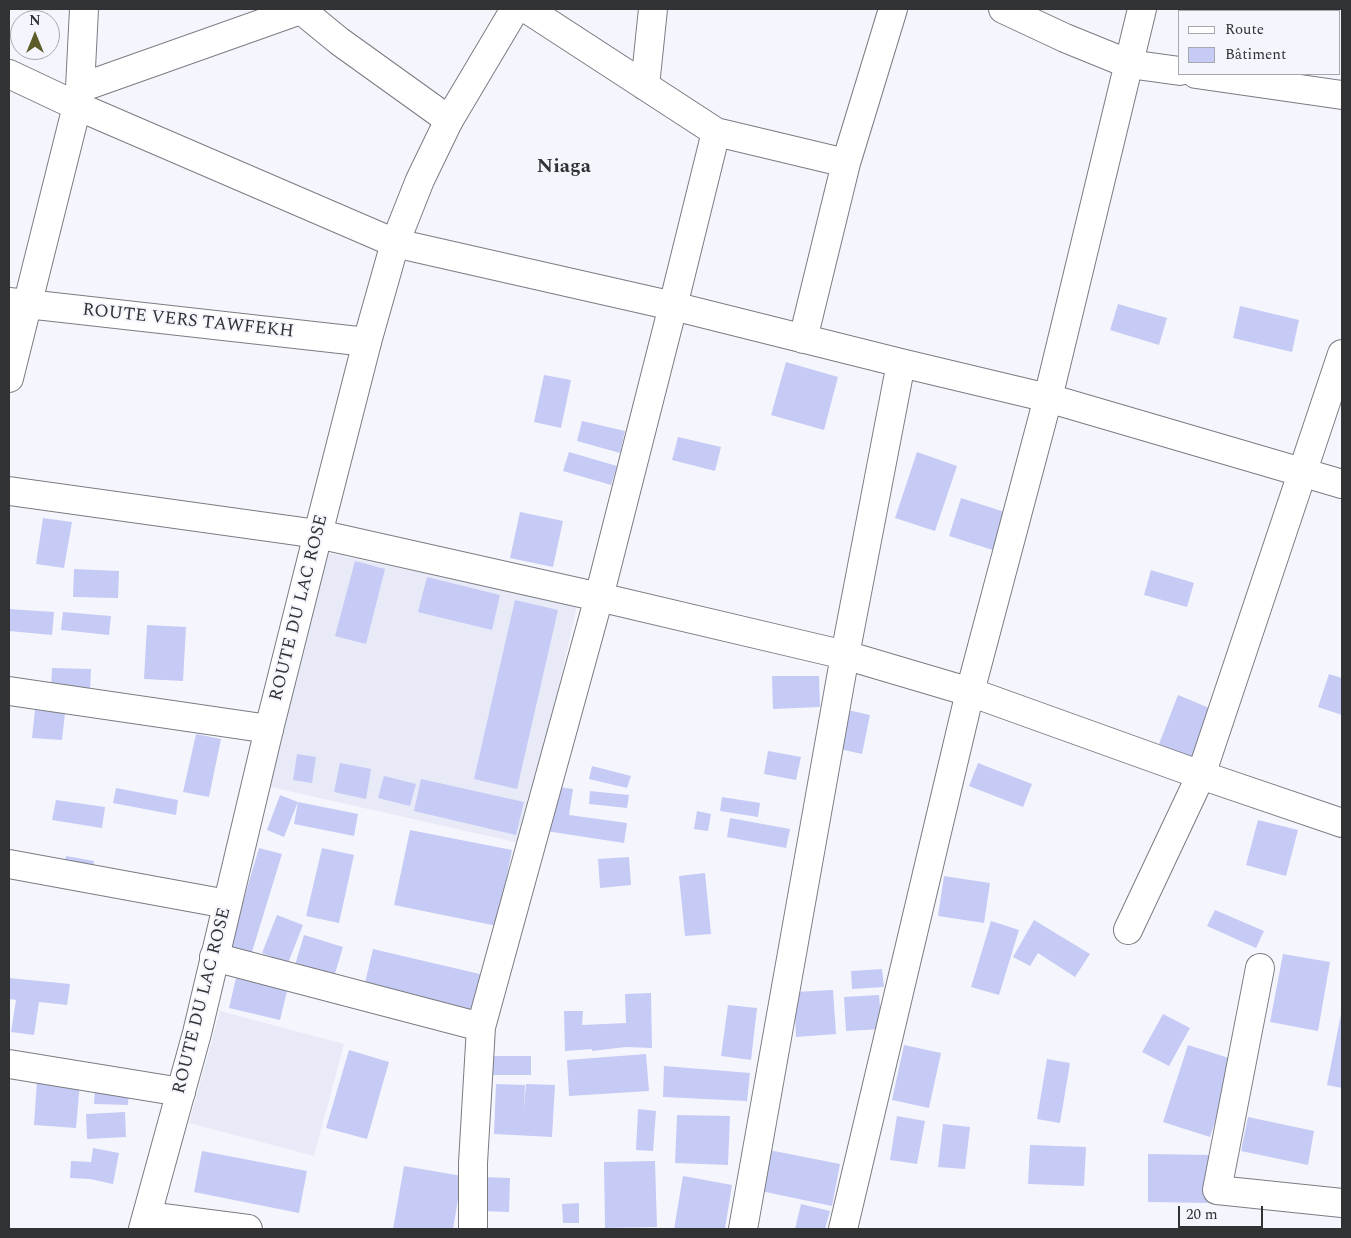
<!DOCTYPE html>
<html>
<head>
<meta charset="utf-8">
<style>
	body { margin:0 }
	#map { position:relative; width:1351px; height:1238px; overflow:hidden; background:#f5f6fd; font-family:Spectral,serif }
	canvas { display:block }
	.frame { position:absolute; inset:0; border:10px solid #313234; pointer-events:none }
	.legend { position:absolute; left:1178px; top:10px; width:162px; height:65px; box-sizing:border-box; background:#f5f6fd; border:1px solid #a7a8ad; margin:0; padding:6px 9px; list-style:none; font-size:15px; color:#313234 }
	.legend li { display:flex; align-items:center; gap:10px; height:25px }
	.legend b { width:25px; border:1px solid #a7a8ad }
	.north { position:absolute; left:10px; top:10px; width:50px; height:50px; box-sizing:border-box; background:#f5f6fd; border:1px solid #a7a8ad; border-radius:50%; rotate:0deg; font-size:14px; font-weight:700; line-height:20px; text-align:center; color:#313234 }
	.north::after { content:''; display:block; margin:auto; width:18px; height:22px; background:#5c5c28; clip-path:polygon(50% 0,100% 100%,50% 72%,0 100%) }
	.scale { position:absolute; left:1178px; top:1206px; width:85px; height:22px; box-sizing:border-box; border:2px solid #313234; border-top:0; padding-left:6px; font-size:15px; line-height:18px; white-space:nowrap; color:#313234; -webkit-text-stroke:4px #f5f6fd; paint-order:stroke }
</style>
</head>
<body>
<div id="map">
<canvas width="1351" height="1238"></canvas>
<div class="frame"></div>
<ul class="legend">
<li><b style="height:6px;background:#fff"></b>Route</li>
<li><b style="height:14px;background:#c5cbf5"></b>Bâtiment</li>
</ul>
<div class="north">N</div>
<div class="scale">20 m</div>
</div>
<script>
const ctx = document.querySelector('canvas').getContext('2d');
ctx.lineJoin = 'round';
function paint(path, color) { ctx.fillStyle = color; ctx.fill(path, 'evenodd'); }
function trace(path, color, width, dash) { ctx.strokeStyle = color; ctx.lineWidth = width; ctx.lineCap = dash ? 'butt' : 'round'; ctx.setLineDash(dash || []); ctx.stroke(path); }
function write(font, color, halo, rows, align = 'center') {
  ctx.font = font + ' Spectral,serif'; ctx.lineWidth = 4; ctx.setLineDash([]); ctx.textBaseline = 'middle'; ctx.strokeStyle = halo; ctx.fillStyle = color; for (const [text, x, y, turn = 0] of rows) {
    ctx.save(); ctx.translate(x, y); ctx.rotate((+turn || 0) * Math.PI / 180); ctx.textAlign = isNaN(turn) ? turn : align; if (halo) ctx.strokeText(text, 0, 0); ctx.fillText(text, 0, 0); ctx.restore();
  }
}
paint(new Path2D(`
	M328,553L577,606L524,844L266,786Z
	M220,1011L344,1044L314,1156L189,1123Z`), '#e8eaf8');
paint(new Path2D(`
	M1118,304L1167,318L1159,345L1110,330Z
	M1240,306L1299,320L1292,352L1233,338Z
	M786,362L838,377L824,430L771,415Z
	M544,375L571,380L561,428L534,422Z
	M582,421L625,431L620,453L577,441Z
	M678,437L721,447L715,471L672,460Z
	M569,452L617,466L611,485L563,471Z
	M917,452L957,466L935,531L895,518Z
	M961,498L1011,514L999,552L949,536Z
	M520,512L563,521L553,567L510,558Z
	M43,518L72,522L64,568L36,564Z
	M355,561L385,569L366,644L335,636Z
	M74,569L119,571L118,598L73,597Z
	M1151,570L1194,583L1187,607L1144,595Z
	M427,577L500,595L492,630L418,612Z
	M515,600L558,610L517,789L474,779Z
	M9,609L54,612L52,635L9,631Z
	M63,612L111,616L109,635L61,630Z
	M147,625L186,627L183,681L144,679Z
	M52,668L91,669L90,694L51,692Z
	M1329,674L1342,678V715L1318,707Z
	M772,676H819L820,707L773,709Z
	M1178,695L1219,712L1200,761L1159,744Z
	M35,710L65,713L62,740L32,738Z
	M848,710L870,715L862,754L840,749Z
	M196,734L221,739L209,797L183,792Z
	M768,751L801,757L796,780L764,774Z
	M297,754L316,757L312,783L293,780Z
	M340,763L371,769L366,799L334,792Z
	M978,763L1032,784L1023,807L969,786Z
	M592,766L631,776L627,788L589,779Z
	M384,776L416,784L410,806L378,798Z
	M421,779L524,802L516,835L414,811Z
	M552,786L573,789L569,815L627,823L624,843L546,831Z
	M116,788L178,800L176,815L113,803Z
	M590,791L629,795L627,808L589,804Z
	M280,795L298,802L358,814L354,836L294,824L298,802L284,837L267,830Z
	M722,797L760,803L758,817L720,811Z
	M56,800L105,807L102,828L52,820Z
	M697,811L711,814L708,831L694,829Z
	M730,818L790,829L786,848L727,837Z
	M1258,820L1298,830L1286,876L1246,865Z
	M410,830L512,850L497,926L394,905Z
	M259,848L282,854L252,952L230,946Z
	M322,848L354,855L339,923L306,916Z
	M66,856L94,861L93,873L63,868Z
	M629,857L631,885L600,888L598,859Z
	M705,873L711,934L685,936L679,876Z
	M944,876L990,883L984,923L938,916Z
	M1215,910L1264,931L1256,948L1207,926Z
	M277,915L303,925L288,963L262,953Z
	M1034,920L1090,954L1075,977L1038,953L1030,966L1013,957Z
	M991,921L1019,930L999,995L971,987Z
	M304,935L343,947L334,977L295,965Z
	M373,949L484,975L475,1013L364,987Z
	M1283,954L1330,962L1318,1031L1270,1022Z
	M882,969L884,987L852,989L851,971Z
	M9,978L70,984L67,1005L39,1002L34,1035L11,1032L16,1000L9,999Z
	M236,978L287,991L280,1020L229,1008Z
	M833,990L836,1034L796,1037L794,992Z
	M651,993L652,1048L626,1047L592,1051V1049L565,1051L564,1011H583L582,1025L626,1023L625,994Z
	M879,995L882,1029L846,1031L844,997Z
	M728,1005L757,1008L751,1060L721,1056Z
	M1163,1014L1190,1028L1169,1066L1142,1052Z
	M1341,1014H1342V1088L1327,1085Z
	M904,1045L941,1053L929,1108L892,1100Z
	M1188,1045L1235,1060L1210,1137L1163,1122Z
	M349,1050L389,1062L367,1139L326,1128Z
	M646,1054L649,1091L569,1096L567,1060Z
	M489,1056H531V1075H490Z
	M1047,1059L1070,1063L1060,1123L1037,1119Z
	M664,1066L750,1073L747,1101L663,1097Z
	M37,1080L80,1083L76,1128L34,1125Z
	M496,1084L525,1085L524,1111L526,1084L555,1085L552,1137L494,1134Z
	M95,1087L129,1089L128,1105L94,1104Z
	M638,1109L656,1111L653,1151L636,1150Z
	M125,1112L126,1137L87,1139L86,1114Z
	M677,1115L730,1116L728,1165L675,1163Z
	M897,1116L925,1121L917,1164L890,1160Z
	M1248,1117L1314,1131L1308,1165L1241,1151Z
	M943,1124L970,1127L965,1169L938,1167Z
	M1030,1145L1086,1147L1084,1186L1028,1184Z
	M93,1148L119,1153L113,1184L90,1179L70,1178L71,1161L91,1162Z
	M769,1150L840,1164L832,1206L761,1191Z
	M202,1151L307,1171L299,1213L194,1192Z
	M1148,1154L1213,1155V1203L1148,1202Z
	M655,1161L657,1227L605,1228L604,1162Z
	M404,1166L462,1176L453,1229H393Z
	M683,1176L732,1185L725,1229H674Z
	M482,1177L510,1178L509,1212L481,1211Z
	M579,1203V1223H563L562,1204Z
	M801,1204L830,1211L825,1229H795Z`), '#c5cbf5');
const minor = new Path2D(`
	M300,9L339,41L449,120
	M527,9L716,132L846,163
	M1003,9L1065,38L1129,64L1180,71
	M9,74L77,106L395,243L673,306L901,363L1048,398L1342,484
	M1196,74L1342,95
	M645,86L653,9
	M80,88L300,10
	M803,339L846,163L893,9
	M9,378L77,106L80,88L84,9
	M9,491L318,534L599,597L845,655L970,692L1201,775L1342,823
	M9,691L269,729
	M9,864L227,904
	M1128,930L1201,775L1342,354
	M214,957L481,1027
	M1260,968L1217,1190L1342,1203
	M9,1064L181,1092
	M147,1216L248,1229
	M473,1229V1163L481,1027L599,597L673,306L716,132
	M743,1229L845,655L901,363
	M843,1229L970,692L1048,398L1142,9`);
const tertiary = new Path2D(`
	M9,302L367,342`);
const secondary = new Path2D(`
	M143,1229L197,1033L269,729L318,534L367,342L395,243L420,180L449,120L515,9`);
trace(minor, '#7b7c82', 30);
trace(tertiary, '#7b7c82', 30);
trace(secondary, '#7b7c82', 30);
trace(minor, '#fff', 28);
trace(tertiary, '#fff', 28);
trace(secondary, '#fff', 28);
write('18px', '#313234', '#f5f6fd', [
	["ROUTE VERS TAWFEKH",188,322,6],
	["ROUTE DU LAC ROSE",300,608,-76],
	["ROUTE DU LAC ROSE",203,1001,-76]
]);
write('bold 20px', '#313234', '#f5f6fd', [
	["Niaga",564,168]
]);
</script>
</body>
</html>
